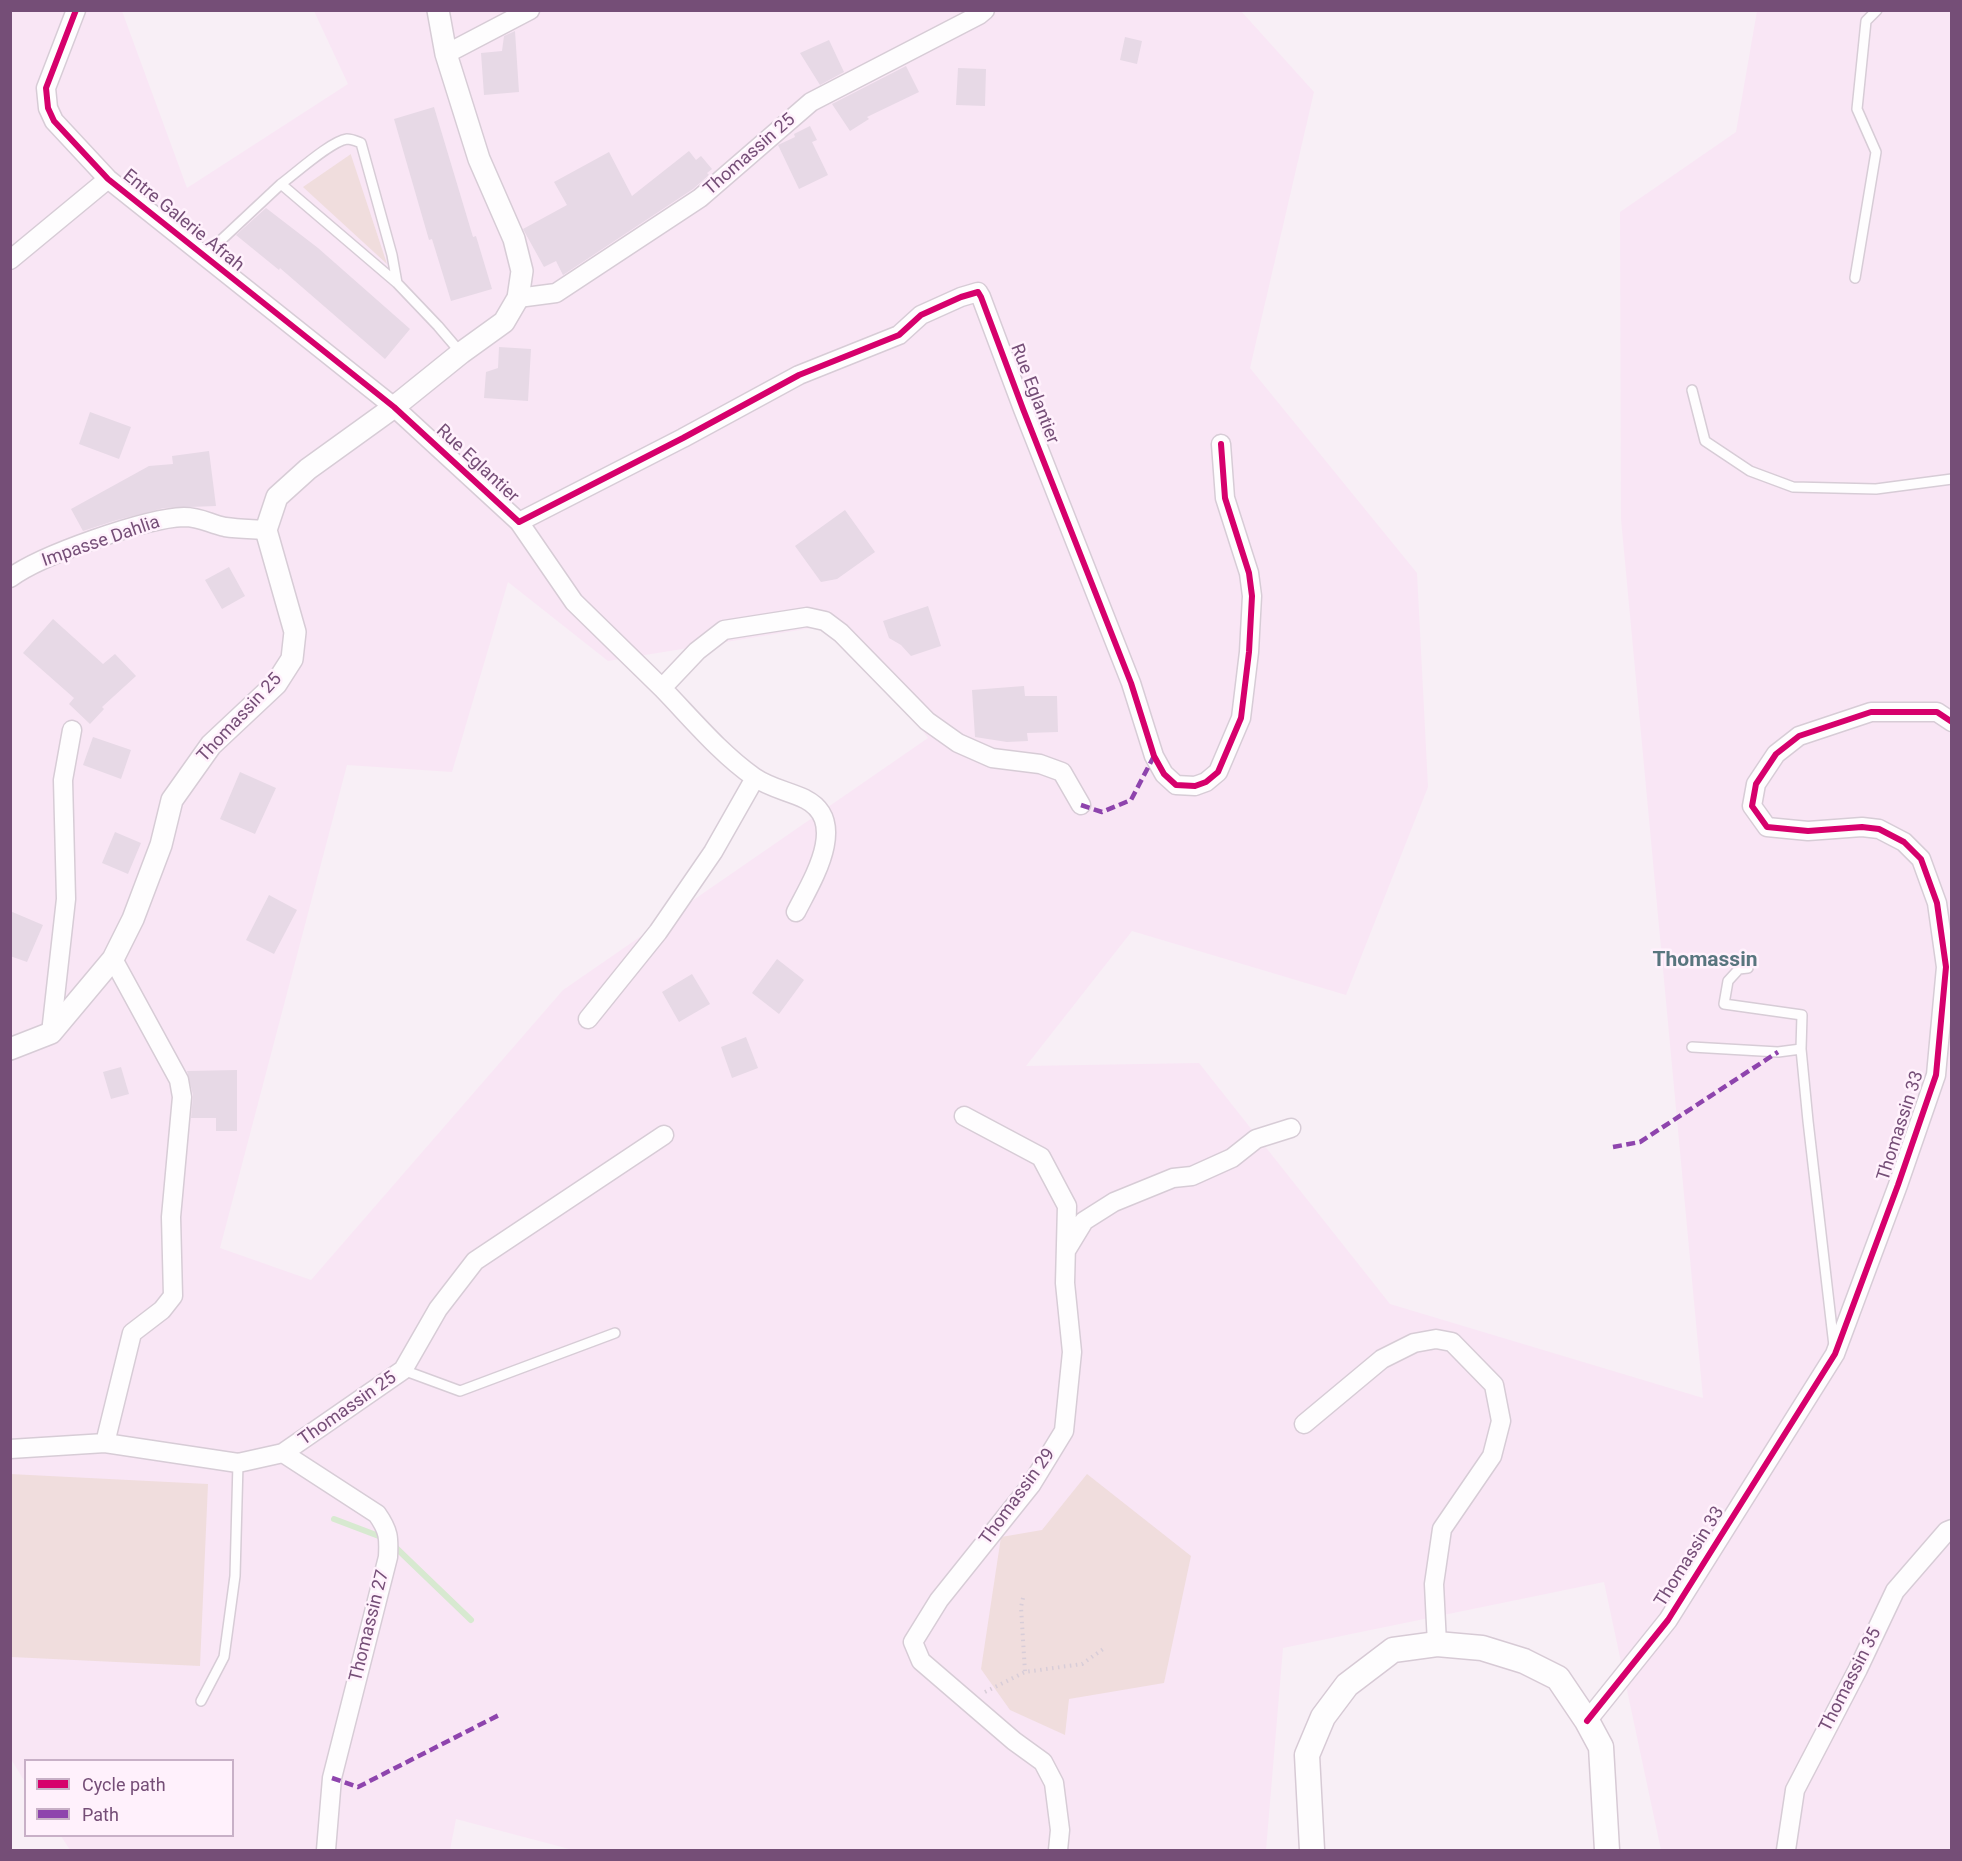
<!DOCTYPE html>
<html>
<head>
<meta charset="utf-8">
<style>
	body { margin:0 }
	#map { position:relative; width:1962px; height:1861px; overflow:hidden; background:#f8eff6; font-family:Roboto,sans-serif }
	canvas { display:block }
	.frame { position:absolute; inset:0; border:12px solid #754e77; pointer-events:none }
	.legend { position:absolute; left:24px; top:1759px; width:210px; height:78px; box-sizing:border-box; background:#fff1fc; border:2px solid #c8b0c7; margin:0; padding:8px 10px; list-style:none; font-size:18px; color:#754e77 }
	.legend li { display:flex; align-items:center; gap:12px; height:30px }
	.legend b { width:30px; border:2px solid #c8b0c7 }
</style>
</head>
<body>
<div id="map">
<canvas width="1962" height="1861"></canvas>
<div class="frame"></div>
<ul class="legend">
<li><b style="height:8px;background:#d6006c"></b>Cycle path</li>
<li><b style="height:8px;background:#8e44ad"></b>Path</li>
</ul>
</div>
<script>
const ctx = document.querySelector('canvas').getContext('2d');
ctx.lineJoin = 'round';
function paint(path, color) { ctx.fillStyle = color; ctx.fill(path, 'evenodd'); }
function trace(path, color, width, dash) { ctx.strokeStyle = color; ctx.lineWidth = width; ctx.lineCap = dash ? 'butt' : 'round'; ctx.setLineDash(dash || []); ctx.stroke(path); }
function write(font, color, halo, rows, align = 'center') {
  ctx.font = font + ' Roboto,sans-serif'; ctx.lineWidth = 5; ctx.setLineDash([]); ctx.textBaseline = 'middle'; ctx.strokeStyle = halo; ctx.fillStyle = color; for (const [text, x, y, turn = 0] of rows) {
    ctx.save(); ctx.translate(x, y); ctx.rotate((+turn || 0) * Math.PI / 180); ctx.textAlign = isNaN(turn) ? turn : align; if (halo) ctx.strokeText(text, 0, 0); ctx.fillText(text, 0, 0); ctx.restore();
  }
}
paint(new Path2D(`
	M10,11H122L187,188L348,84L314,11H1241L1314,92L1250,368L1417,573L1428,787L1346,995L1132,931L1026,1066L1199,1063L1390,1304L1703,1398L1621,519L1620,212L1736,132L1757,11H1951V1850H1661L1604,1582L1283,1648L1266,1850H573L456,1819L450,1850H70L61,1836H232V1760H26L25,1782L11,1759ZM508,582L608,661L843,623L928,738L563,990L311,1280L220,1248L347,765L452,772Z`), '#f9e6f5');
paint(new Path2D(`
	M351,154V155L387,264L303,187Z
	M10,1474L208,1484L200,1666L11,1657Z
	M1087,1474L1191,1556L1164,1683L1069,1699L1065,1735L1010,1710L981,1669L1001,1537L1042,1530Z`), '#f0dddd');
trace(new Path2D(`
	M334,1519L384,1538
	M392,1544L471,1620`), '#d7e9d0', 6);
paint(new Path2D(`
	M515,31L519,92L484,95L481,53L502,51L504,36Z
	M1125,37L1142,41L1137,64L1120,60Z
	M829,40L844,72L820,85L800,53Z
	M906,66L919,92L867,117L869,119L850,131L832,104Z
	M958,68L986,69L985,106L956,105Z
	M434,107L473,237L476,236L492,289L451,301L432,239L429,240L394,119Z
	M810,126L817,140L812,142L828,175L799,189L778,145L795,137L794,134Z
	M689,151L696,160L701,156L712,169L707,173L709,175L693,189L563,275L556,261L544,267L523,229L567,205L554,182L609,152L632,196Z
	M266,208L318,248L410,329L385,359L280,268L279,270L236,235Z
	M499,347L531,349L528,401L484,398L486,372L498,368Z
	M90,412L131,427L119,459L79,444Z
	M209,451L216,506L164,508L117,520L83,531L71,509L149,466L173,464L172,456Z
	M845,510L875,552L837,579L821,582L795,546Z
	M229,567L245,596L222,609L205,580Z
	M928,606L941,646L911,656L901,645L889,638L883,621Z
	M53,619L103,664L115,654L136,676L102,707L104,709L90,724L69,704L74,698L23,653Z
	M1024,686L1025,696H1057L1058,732L1027,733L1028,741L1007,742L975,737L972,690Z
	M93,737L131,750L121,779L83,765Z
	M240,772L276,788L255,834L220,819Z
	M115,832L141,843L128,874L102,863Z
	M269,895L297,910L274,954L246,940Z
	M10,911L43,925L27,962L10,956Z
	M777,959L804,980L779,1014L752,993Z
	M692,974L710,1004L679,1022L662,992Z
	M746,1037L758,1068L732,1078L721,1047Z
	M121,1067L129,1094L111,1099L103,1072Z
	M237,1070V1131H216V1118H191L193,1095L187,1071Z`), '#e7d9e6');
const service = new Path2D(`
	M281,184C296,173 331,141 347,139C352,139 356,141 361,143L392,255L397,283
	M203,257L281,184L397,283L438,326L461,353
	M1855,278L1876,152L1857,109L1866,21L1877,10
	M1692,390L1705,441L1750,471L1793,487L1876,489L1952,479
	M1748,968L1739,969L1728,981L1724,1004L1802,1015L1801,1049L1808,1121L1834,1346
	M1692,1047L1778,1052L1801,1049
	M403,1370L460,1391L615,1333
	M201,1701L224,1657L235,1576L238,1463`);
const minor = new Path2D(`
	M76,10L46,88L48,108L54,121L108,179L394,407L519,522L683,438L799,375L899,335L921,315L961,297L978,292L981,297L1023,409L1131,683L1154,756L1164,774L1176,785L1195,786L1206,782L1218,772L1241,718L1249,652L1252,596L1249,573L1225,498L1221,444
	M446,54L530,10
	M10,260L108,179
	M518,298L556,293L700,198L811,102L979,15L985,10
	M519,522L574,602L662,688L697,651L724,630L807,617L825,621L841,633L927,721L958,743L992,758L1040,764L1062,772L1081,805
	M10,578C41,555 146,518 184,517C201,517 210,524 225,527C238,529 252,529 266,530
	M662,688C692,719 720,753 754,777C770,788 788,791 805,799C850,822 811,882 796,912
	M588,1019L658,932L713,852L755,778
	M51,1033L66,899L63,780L72,730
	M964,1116L1041,1157L1067,1206L1065,1283L1072,1352L1064,1431L1031,1485L939,1600L913,1642L921,1661L1014,1741L1043,1762L1054,1783L1060,1830L1058,1850
	M1067,1249L1084,1221L1114,1202L1173,1178L1192,1176L1232,1158L1256,1139L1291,1128
	M1304,1424L1382,1359L1414,1343L1436,1339L1452,1342L1494,1385L1501,1421L1492,1456L1442,1529L1434,1584L1437,1644
	M105,1443L132,1333L162,1310L173,1296L171,1217L182,1097L179,1080L113,959
	M10,1449L105,1443L238,1463L283,1453L403,1370L438,1309L475,1261L664,1135
	M283,1453L377,1514C389,1531 389,1538 388,1557L332,1778L326,1850
	M1587,1721L1668,1620L1835,1354L1898,1185L1936,1075L1946,967L1937,903L1921,859L1904,842L1879,829L1862,827L1808,831L1767,827L1752,806L1756,784L1776,754L1799,736L1871,712H1937L1952,722
	M1786,1850L1795,1790L1858,1669L1895,1591L1947,1531L1952,1529`);
const tertiary = new Path2D(`
	M10,1049L51,1033L113,959L133,919L161,845L172,800L211,745L276,684L292,659L295,632L266,530L277,497L308,469L394,407L461,353L504,322L518,298L522,271L514,239L479,159L446,54L438,10`);
const secondary = new Path2D(`
	M1312,1850L1307,1755L1323,1717L1347,1685L1393,1650L1437,1644L1482,1648L1524,1661L1558,1678L1587,1721L1601,1747L1607,1850`);
trace(service, '#d7ccd6', 12);
trace(minor, '#d7ccd6', 21);
trace(tertiary, '#d7ccd6', 24);
trace(secondary, '#d7cad5', 27);
trace(new Path2D(`
	M1023,1598L1021,1607L1025,1672
	M985,1692L1025,1672L1082,1664L1106,1647`), '#d8cdd8', 4, [1.5, 4.5]);
trace(service, '#fefdfe', 9);
trace(minor, '#fefdfe', 18);
trace(tertiary, '#fefdfe', 21);
trace(secondary, '#fefdfe', 24);
trace(new Path2D(`
	M1081,805L1102,812L1131,800L1154,756
	M1613,1147L1640,1142L1778,1052
	M332,1778L358,1787L501,1714`), '#8e44ad', 4.5, [9, 4.5]);
trace(new Path2D(`
	M76,10L46,88L48,108L54,121L108,179L394,407L519,522L683,438L799,375L899,335L921,315L961,297L978,292L981,297L1023,409L1131,683L1154,756L1164,774L1176,785L1195,786L1206,782L1218,772L1241,718L1249,652L1252,596L1249,573L1225,498L1221,444
	M1587,1721L1668,1620L1835,1354L1898,1185L1936,1075L1946,967L1937,903L1921,859L1904,842L1879,829L1862,827L1808,831L1767,827L1752,806L1756,784L1776,754L1799,736L1871,712H1937L1952,722`), '#d6006c', 6);
write('18px', '#754e77', '#fff1fc', [
	["Thomassin 25",750,155,-41],
	["Entre Galerie Afrah",183,221,39],
	["Rue Eglantier",1034,394,69],
	["Rue Eglantier",477,464,43],
	["Impasse Dahlia",101,542,-19],
	["Thomassin 25",240,718,-47],
	["Thomassin 33",1901,1126,-72],
	["Thomassin 25",348,1409,-35],
	["Thomassin 29",1018,1497,-54],
	["Thomassin 33",1690,1557,-58],
	["Thomassin 27",370,1626,-76],
	["Thomassin 35",1851,1680,-63]
]);
write('bold 21px', '#58757e', '#fff1fc', [
	["Thomassin",1705,961]
]);
</script>
</body>
</html>
